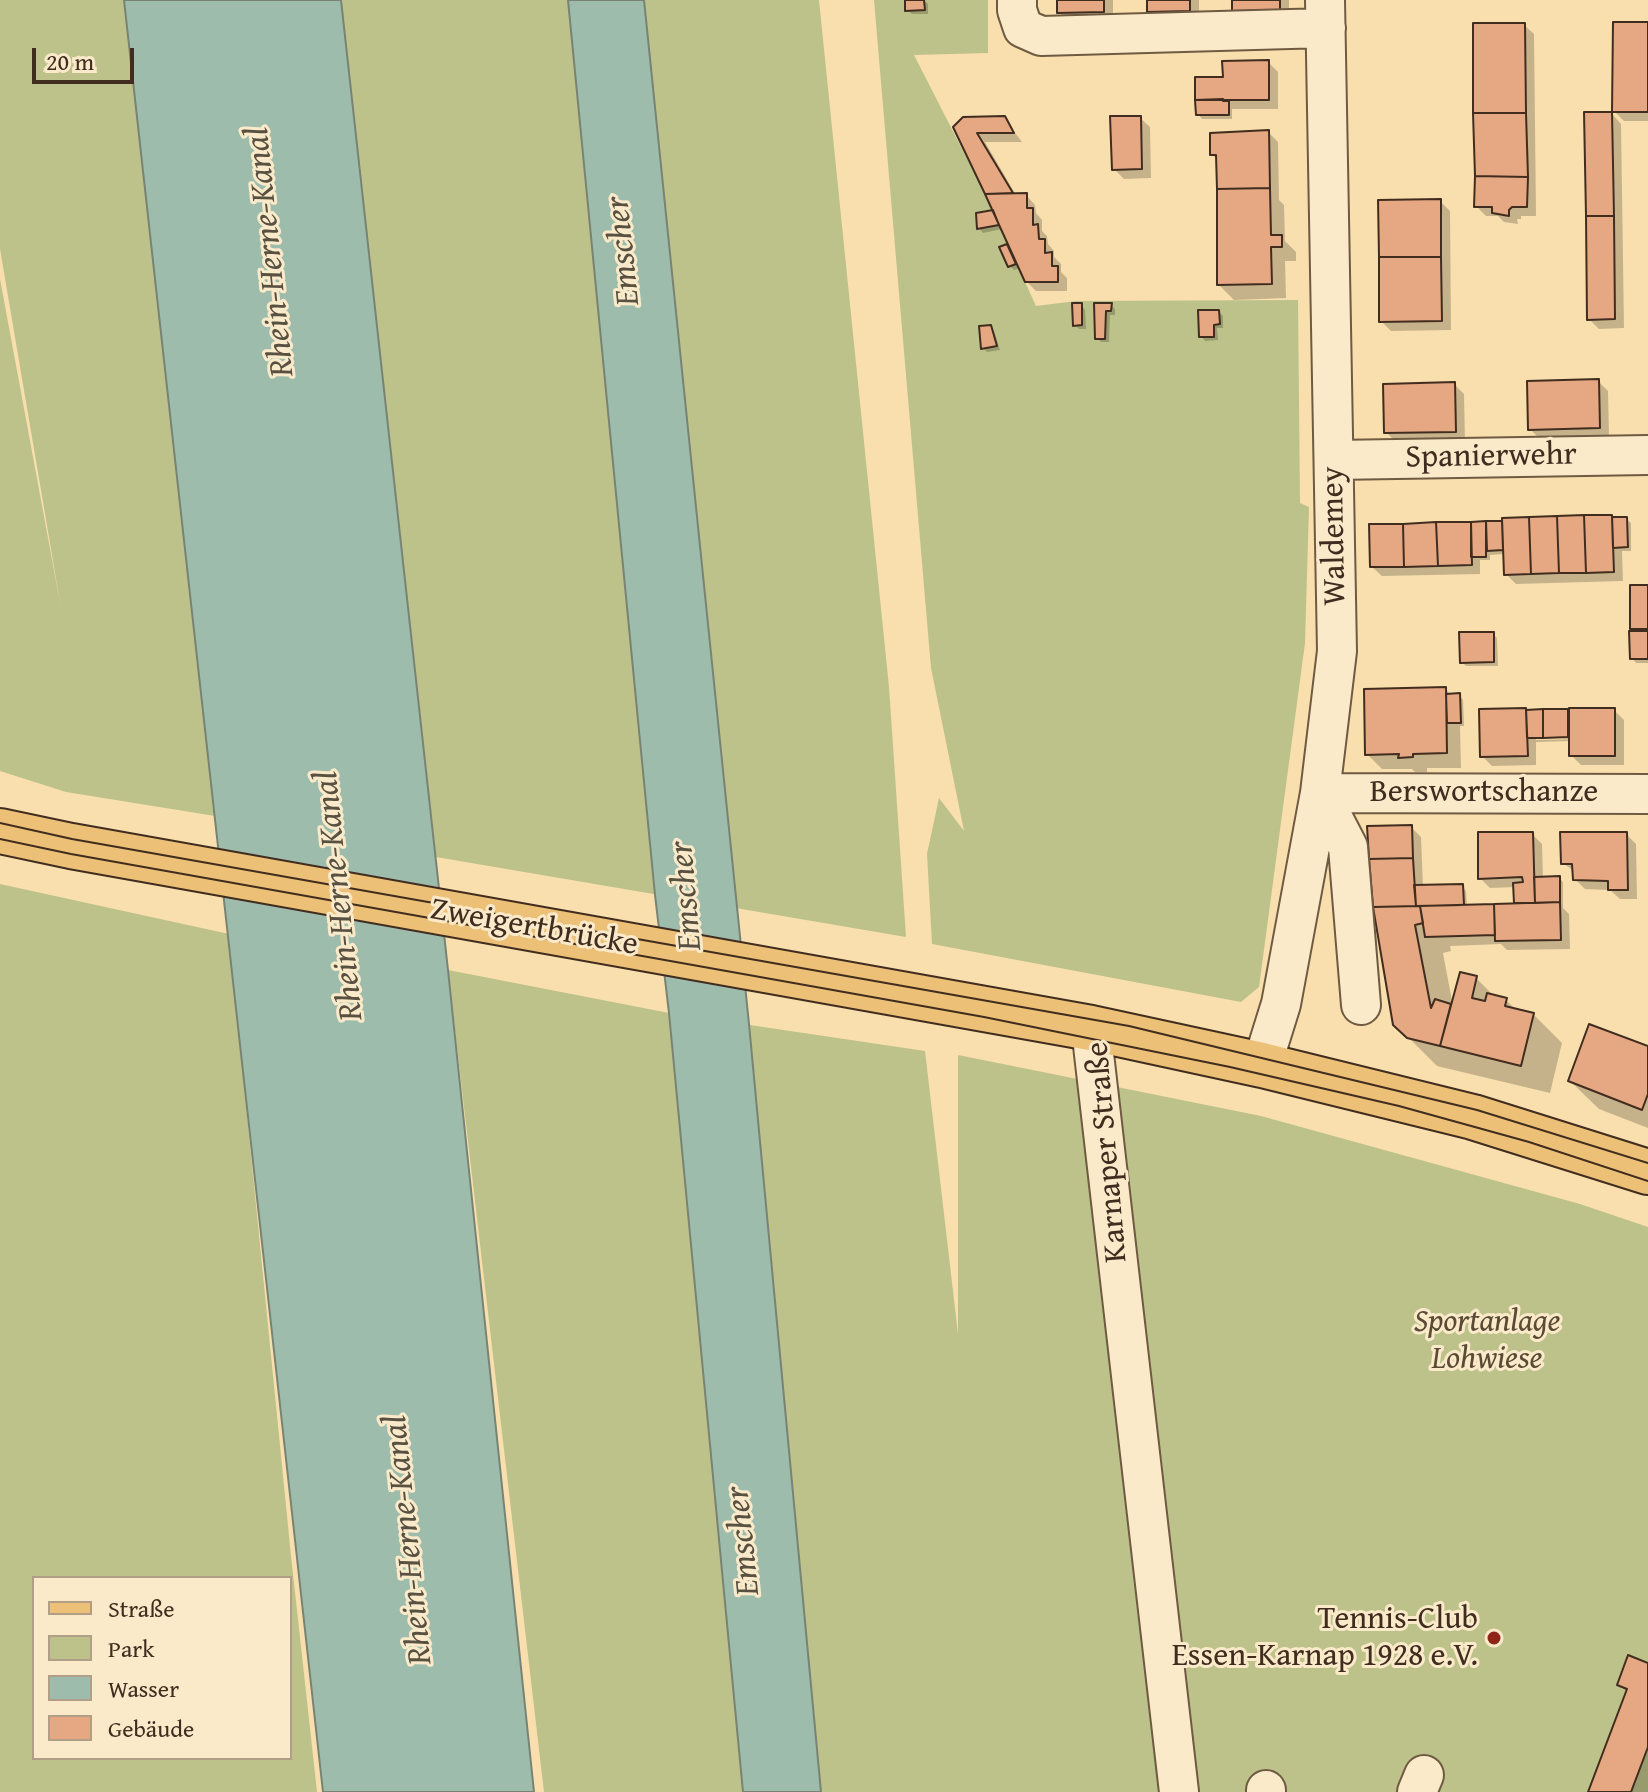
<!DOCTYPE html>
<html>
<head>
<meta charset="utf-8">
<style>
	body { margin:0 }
	#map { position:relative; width:1648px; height:1792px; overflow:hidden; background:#f8dfad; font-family:"Gentium Book Plus",serif }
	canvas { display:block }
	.legend { position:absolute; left:32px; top:1576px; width:260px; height:184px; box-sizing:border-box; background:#faeaca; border:2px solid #b09e86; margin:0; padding:10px 14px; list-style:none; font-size:24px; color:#412d1f }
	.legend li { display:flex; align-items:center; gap:16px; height:40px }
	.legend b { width:40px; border:2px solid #b09e86 }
	.scale { position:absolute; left:32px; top:48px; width:102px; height:36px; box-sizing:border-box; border:4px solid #412d1f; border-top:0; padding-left:10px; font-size:24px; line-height:28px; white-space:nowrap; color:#412d1f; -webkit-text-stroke:6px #faeaca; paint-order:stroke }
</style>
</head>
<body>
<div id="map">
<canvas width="1648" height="1792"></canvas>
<ul class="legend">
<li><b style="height:10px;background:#ecc076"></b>Straße</li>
<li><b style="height:22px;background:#bdc28a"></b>Park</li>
<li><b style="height:22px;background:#9dbcac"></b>Wasser</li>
<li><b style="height:22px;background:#e6a883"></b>Gebäude</li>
</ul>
<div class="scale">20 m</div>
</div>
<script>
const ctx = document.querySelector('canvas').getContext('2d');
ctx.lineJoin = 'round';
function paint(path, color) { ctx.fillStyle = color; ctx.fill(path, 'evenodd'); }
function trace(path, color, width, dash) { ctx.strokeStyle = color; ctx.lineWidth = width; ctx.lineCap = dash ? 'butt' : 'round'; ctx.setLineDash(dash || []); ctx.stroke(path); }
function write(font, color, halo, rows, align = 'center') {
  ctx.font = font + ' "Gentium Book Plus",serif'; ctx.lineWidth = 6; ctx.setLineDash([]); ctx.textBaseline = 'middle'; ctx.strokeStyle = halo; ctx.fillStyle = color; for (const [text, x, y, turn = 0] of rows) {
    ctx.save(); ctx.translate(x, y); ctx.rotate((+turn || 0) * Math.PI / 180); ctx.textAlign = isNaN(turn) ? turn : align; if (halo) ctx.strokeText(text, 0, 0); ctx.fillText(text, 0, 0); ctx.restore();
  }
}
paint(new Path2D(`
	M0,0H124L215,816L66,792L0,771V279L61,608L0,249Z
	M341,0H819L889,687L906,937L436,857Z
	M874,0H988V53L914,55L985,194L1036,306L1076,301L1298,300L1300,503L1309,507L1305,643L1259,987L1241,1002L932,944L927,854L939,798L964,831L931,668Z
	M0,884L229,934L291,1556L317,1792H0ZM34,1578H290V1758H34Z
	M448,970L669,1013L925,1051L958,1334V1055L1261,1116L1580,1204L1648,1227V1792H544Z`), '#bdc28a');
const water = new Path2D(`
	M124,0H341L448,970L534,1792H323Z
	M568,0H644L749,1024L821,1792H743L669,1013L655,895Z`);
paint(water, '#9dbcac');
trace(water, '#788374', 2);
paint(new Path2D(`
	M907,0H924L928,4V14H912L907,10Z
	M1059,0H1113V21L1069,22L1059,12Z
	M1149,0H1199V20L1159,21L1149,11Z
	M1234,0H1289V19L1244,20L1234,10Z
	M1648,24V121H1624L1614,111Z
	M1524,25L1534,34L1536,216H1521V219H1517L1518,224L1504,222L1498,216H1486L1476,206Z
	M1268,62L1278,72V109H1232V119H1202L1198,114L1225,79Z
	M1612,114L1621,124L1624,328L1599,329L1589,319Z
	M1004,118L1022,142H985L1016,195H1026L1035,205L1036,213L1042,220V231L1047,236L1048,244L1054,251V257L1061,264V272L1067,278V291H1036L1026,281L1020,268L1014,270L1010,266L1002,248L1010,245L1002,229L983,233L979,228L995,212L956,127Z
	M1140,118L1150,127L1151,178L1124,179L1114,169Z
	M1268,132L1278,142L1279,200L1284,205L1285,241L1296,252V261H1285L1286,298L1234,300L1219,285L1218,161L1212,154Z
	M1440,201L1450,211L1451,330L1391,331L1381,321Z
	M1081,305L1085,310L1086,329H1079L1075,325Z
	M1096,305H1111L1115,309V315H1110L1109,342H1101L1097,338Z
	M1219,312L1223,316V328H1217L1218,340L1205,341L1201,336Z
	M990,327L994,331L1000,350L987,352L983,348Z
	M1598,381L1608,391L1609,437L1540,439L1530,429Z
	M1454,384L1464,394L1465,441L1396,442L1386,432Z
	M1626,519L1631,523V551H1622L1623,581L1516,584L1506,574L1505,554L1490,555V560H1480V574L1382,576L1372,567L1371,526L1501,523L1504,526Z
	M1648,587V663H1636L1632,658L1638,633L1632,628Z
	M1493,634L1497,638L1498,666H1466L1462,662Z
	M1445,689L1452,696L1459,695L1463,700L1464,726H1460L1461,768H1427V772H1415L1412,769H1382L1367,754Z
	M1614,710L1624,720V765H1581L1571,755V741L1536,742V765L1492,766L1482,756L1527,712L1568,711L1570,714ZM1578,735V739L1536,740V736Z
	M1411,827L1421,837L1423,887L1462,886L1466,891L1467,907L1516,905V887L1490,888L1480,878L1532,834L1542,844L1543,879L1559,878L1563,882V908L1569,914L1570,949L1507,950L1501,944L1450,946L1451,951L1443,953L1453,1006L1476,978L1495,997L1506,1000L1517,1011L1533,1014L1562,1043L1550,1093L1437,1066L1395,1024L1375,907Z
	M1626,834L1636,844L1637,899H1620L1610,890L1585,889L1575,879V872L1563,863Z
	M1648,1048V1128L1599,1109L1570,1081Z
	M1648,1665V1792H1590L1628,1693L1620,1685Z`), '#0003');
const building = new Path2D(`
	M905,0H924L925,10L905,11Z
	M1057,0H1104V12L1057,13Z
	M1147,0H1190V11L1147,12Z
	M1232,0H1280V10L1232,11Z
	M1613,22H1648V112H1612Z
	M1473,23H1525L1526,113H1473Z
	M1269,60V100H1195V77H1223L1222,61Z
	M1223,99V101H1229V115H1196L1195,100Z
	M1584,112H1612L1614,216H1586Z
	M1473,113H1526L1528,177L1475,176Z
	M1005,116L1014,133H977L1013,193L985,194L953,127L963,117Z
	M1110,116H1141L1142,169L1112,170Z
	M1269,130L1270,188L1217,189L1216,155H1210V133Z
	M1475,176L1528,177L1527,207H1512L1509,210V216L1492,213V207H1474Z
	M1270,188L1271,235H1282V247H1271L1272,284L1217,285V189Z
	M1027,193V208H1033V225L1038,224L1039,239H1045V253L1052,252V266H1058V282H1025L985,194Z
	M1441,199V257H1379L1378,200Z
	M993,210L999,225L977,229L976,213Z
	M1586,216H1614L1615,319L1587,320Z
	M1007,244L1016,264L1008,267L999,247Z
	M1379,257H1441L1442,321L1379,322Z
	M1072,303H1082V325L1073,326Z
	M1094,303H1112L1111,311H1106L1105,339H1095Z
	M1198,310H1219L1220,324L1214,325V337H1199Z
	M991,325L997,346L981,349L979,326Z
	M1599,379L1600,428L1528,430L1527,381Z
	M1455,382L1456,432L1384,433L1383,384Z
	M1584,515H1612L1614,572L1586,573Z
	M1584,515L1586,573H1559L1557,516Z
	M1557,516L1559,573L1531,574L1529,517Z
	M1529,517L1531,574L1504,575L1502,518Z
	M1612,517H1627L1628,547L1613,548Z
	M1486,521H1502L1503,550L1487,551Z
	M1486,521V557H1471V522Z
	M1436,522H1471L1472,565L1438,566Z
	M1436,522L1438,566L1404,567L1403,524Z
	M1369,524H1403L1404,567H1370Z
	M1630,585H1648V629H1630Z
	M1629,631H1648V659H1630Z
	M1459,632H1494V662L1460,663Z
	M1446,687L1447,753L1413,754V757L1398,758L1399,754L1365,755L1364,689Z
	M1460,693L1461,723H1447L1446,694Z
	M1526,708L1528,756L1480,757L1479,709Z
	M1569,708H1615V756H1569Z
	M1543,709V738H1527L1526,710Z
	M1543,709H1568V737L1543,738Z
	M1412,825L1413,858L1369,859L1367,826Z
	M1478,832H1533L1535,903H1514L1513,883L1523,882L1522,877L1478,879Z
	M1560,832H1627L1628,890H1608V881L1573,880L1572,864H1561Z
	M1413,858L1416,906L1373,907L1369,859Z
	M1560,876V902L1535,903L1534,877Z
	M1463,884L1464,905L1416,906L1414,885Z
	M1560,902L1561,940L1495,941L1494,904Z
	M1494,904L1495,935L1425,937L1420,906Z
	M1420,906L1423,923L1415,925L1431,1008L1435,999L1451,1004L1440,1046L1407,1038L1393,1025L1373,907Z
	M1460,972L1477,976L1472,998L1485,1001L1487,993L1507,998L1505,1006L1534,1013L1521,1066L1440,1046Z
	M1589,1024L1648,1046V1094L1642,1110L1568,1081Z
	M1628,1655L1648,1663V1747L1631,1792H1588L1627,1689L1617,1685Z`);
paint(building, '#e6a883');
trace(building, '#412d1f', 2);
const minor = new Path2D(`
	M1017,0V10L1023,28L1041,36L1326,28
	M1334,460L1648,455
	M1320,793L1648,794
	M1320,793L1348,847L1361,1005
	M1091,1028L1179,1792
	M1262,1065L1281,1004L1320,793L1337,651L1325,0
	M1266,1790V1792
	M1417,1792L1424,1775`);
const major = new Path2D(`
	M0,831L71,846L1091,1028L1262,1065L1473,1117L1648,1172`);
trace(minor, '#6f5a42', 42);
trace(major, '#412d1f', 48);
trace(minor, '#faeaca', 38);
trace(major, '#ecc076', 44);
trace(new Path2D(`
	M0,823L72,839L1129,1026L1477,1110L1648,1163
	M0,839L71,854L984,1017L1230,1067L1399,1106L1529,1142L1648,1181`), '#412d1f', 2);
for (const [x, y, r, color] of [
	[1494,1638,8,"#8f2418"]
]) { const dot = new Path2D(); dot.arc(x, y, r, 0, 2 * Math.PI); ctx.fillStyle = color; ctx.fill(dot); trace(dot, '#faeaca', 3); }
write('32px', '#412d1f', '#faeaca', [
	["Spanierwehr",1491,457,-1],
	["Waldemey",1335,536,-91],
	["Berswortschanze",1484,793],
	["Zweigertbrücke",534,928,10],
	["Karnaper Straße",1108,1152,-95]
]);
write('italic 32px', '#5a4b34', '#faeaca', [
	["Sportanlage",1487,1323],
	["Lohwiese",1487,1360]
]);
write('32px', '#412d1f', '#faeaca', [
	["Tennis-Club",1478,1620],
	["Essen-Karnap 1928 e.V.",1478,1657]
], 'right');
write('italic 34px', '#585142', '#faeaca', [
	["Emscher",624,251,-96],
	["Rhein-Herne-Kanal",271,252,-96],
	["Rhein-Herne-Kanal",340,896,-96],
	["Emscher",687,896,-95],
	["Rhein-Herne-Kanal",409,1540,-96],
	["Emscher",744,1541,-96]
]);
</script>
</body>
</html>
